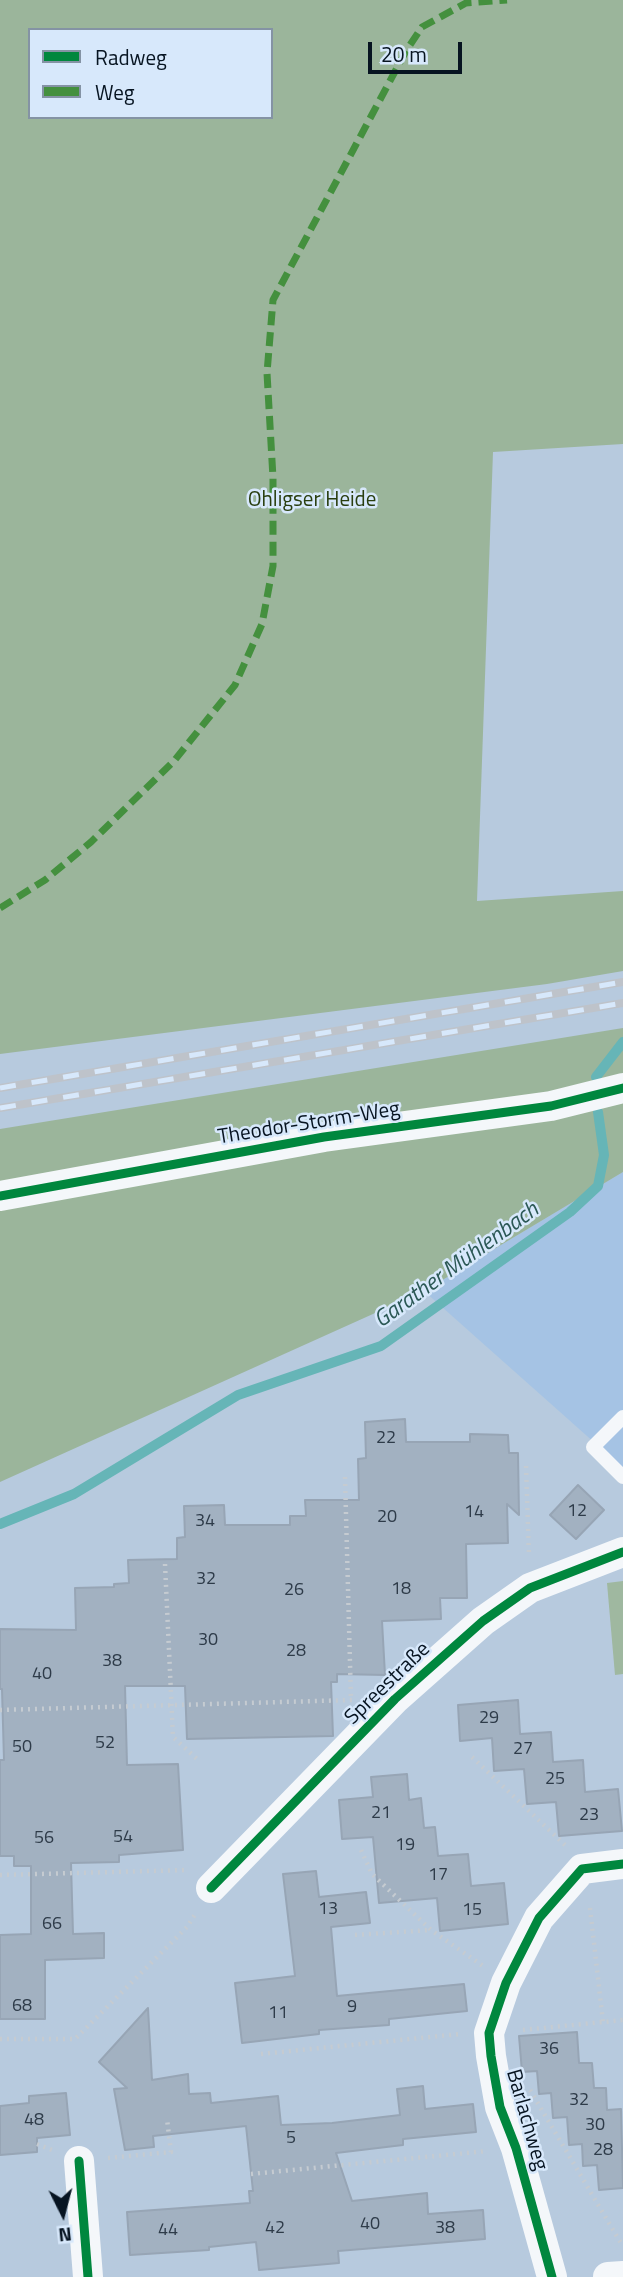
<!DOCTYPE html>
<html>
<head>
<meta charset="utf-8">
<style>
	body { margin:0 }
	#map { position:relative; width:623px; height:2277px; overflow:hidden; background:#b7cade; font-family:"Titillium Web",sans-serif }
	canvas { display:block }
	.legend { position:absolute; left:28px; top:28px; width:245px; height:91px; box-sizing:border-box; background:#d7e8fb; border:2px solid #8493a4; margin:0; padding:9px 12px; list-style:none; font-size:21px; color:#071421 }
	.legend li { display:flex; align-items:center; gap:14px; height:35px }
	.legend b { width:35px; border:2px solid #8493a4 }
	.north { position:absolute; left:28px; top:2179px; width:70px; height:70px; -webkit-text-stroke:5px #d7e8fb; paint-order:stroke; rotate:174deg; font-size:19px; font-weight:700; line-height:28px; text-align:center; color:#071421 }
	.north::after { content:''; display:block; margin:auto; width:24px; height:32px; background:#071421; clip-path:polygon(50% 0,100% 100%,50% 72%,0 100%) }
	.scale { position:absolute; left:368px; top:42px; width:94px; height:32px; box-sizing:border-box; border:4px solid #071421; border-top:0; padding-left:9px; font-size:21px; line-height:24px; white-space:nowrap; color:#071421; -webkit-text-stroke:5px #d7e8fb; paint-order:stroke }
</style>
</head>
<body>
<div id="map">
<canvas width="623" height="2277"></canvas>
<ul class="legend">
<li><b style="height:9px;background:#00873e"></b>Radweg</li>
<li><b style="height:9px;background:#44903e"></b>Weg</li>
</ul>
<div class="north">N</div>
<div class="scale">20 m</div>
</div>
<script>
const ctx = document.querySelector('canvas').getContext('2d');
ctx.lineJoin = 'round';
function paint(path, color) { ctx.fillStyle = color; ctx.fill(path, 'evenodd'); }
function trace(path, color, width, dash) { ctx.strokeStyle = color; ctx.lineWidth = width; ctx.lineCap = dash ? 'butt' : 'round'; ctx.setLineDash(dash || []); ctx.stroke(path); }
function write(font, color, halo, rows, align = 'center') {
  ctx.font = font + ' "Titillium Web",sans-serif'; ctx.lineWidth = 5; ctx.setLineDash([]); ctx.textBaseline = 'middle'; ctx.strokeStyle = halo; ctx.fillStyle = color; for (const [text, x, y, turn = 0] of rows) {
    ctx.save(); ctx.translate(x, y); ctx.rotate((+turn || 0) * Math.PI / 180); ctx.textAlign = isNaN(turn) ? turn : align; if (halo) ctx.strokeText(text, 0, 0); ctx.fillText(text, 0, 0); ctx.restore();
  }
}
paint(new Path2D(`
	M623,1172V1468L424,1291Z`), '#a5c3e4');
paint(new Path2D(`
	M623,1581V1674L615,1675L607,1583Z`), '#9fb8a0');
paint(new Path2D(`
	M0,0H623V444L493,452L477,901L623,891V971L547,984L0,1054ZM30,30H271V117H30Z
	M623,1028V1172L424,1291L0,1482V1129Z`), '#9bb59b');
trace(new Path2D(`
	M596,1077L623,1042
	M0,1524L74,1494L238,1395L381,1346L570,1212L598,1186L604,1155L598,1112`), '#66b5b7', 10);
const building = new Path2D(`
	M405,1419L406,1442H470V1434L508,1435L509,1453H518L519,1515L507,1504L508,1543L466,1544L467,1598H440L441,1619L382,1621L385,1675L337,1674V1682H331L333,1736L187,1739L185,1686H125L127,1765L178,1764L183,1850L119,1855V1862L71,1863L73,1934L104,1933V1958L45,1960V2019H0V1935L31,1934V1866H14V1856H0V1760H4L2,1689H0V1629L76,1630L75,1588L114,1587V1584L129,1583L128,1560L177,1559V1538L185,1537L184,1506L224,1505L225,1525H290V1516H306L305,1500H359L358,1459L366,1458L365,1422Z
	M578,1485L604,1510L576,1539L550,1515Z
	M518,1700L520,1734L551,1732L553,1762L583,1760L585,1792L618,1789L622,1831L559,1836L556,1802L527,1804L524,1769L494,1771L492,1738L460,1741L458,1705Z
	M407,1774L409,1800L421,1798L424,1828L435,1827L438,1856L468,1854L471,1886L504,1883L508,1924L440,1931L437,1898L379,1903L373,1837L342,1839L339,1800L373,1797L371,1777Z
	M316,1871L319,1897L366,1892L370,1923L331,1927L337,1996L464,1984L467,2011L389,2019V2025L319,2030V2034L242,2043L235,1983L295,1976L283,1874Z
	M148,2008L152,2080L188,2074L189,2094L210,2093L211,2103L278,2096L281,2125L332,2123L400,2115L397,2089L423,2086L425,2109L473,2104L476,2132L403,2139V2145L336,2153L352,2201L427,2193L428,2214L483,2210L485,2239L338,2251L339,2263L259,2270L256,2242L209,2247V2250L130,2255L127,2212L250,2203L249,2191H253L246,2126L153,2136L154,2147L125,2150L114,2089L127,2088L99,2062Z
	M577,2032L579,2063H592L594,2088H606L607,2110L621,2109L623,2188L599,2190L597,2165L583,2166L582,2144L569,2145L567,2117L553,2118L551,2093L539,2094L537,2071L522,2072L519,2036Z
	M66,2093L70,2135L37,2138V2152L0,2155V2106L29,2103V2096Z`);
paint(building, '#a2b1c1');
trace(building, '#97a5b5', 2);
trace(new Path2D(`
	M526,1466L529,1556
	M345,1477L351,1700
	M165,1564L173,1737L197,1759
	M0,1710L352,1700
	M472,1757L566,1846
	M361,1850L372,1874L431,1930L483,1966
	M0,1875L188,1870
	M590,1908L603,2022
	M355,1935L430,1930
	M523,2030L623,2020
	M0,2039H75L187,1927L196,1913
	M261,2054L460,2034
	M530,2090L622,2245
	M37,2144L52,2150
	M108,2158L171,2152L167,2119
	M251,2174L487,2151`), '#c5cbd1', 4.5, [2, 5]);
trace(new Path2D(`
	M623,1417L593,1447L623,1477`), '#f4f7fa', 14);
trace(new Path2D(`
	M0,1196L324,1137L551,1106L623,1088
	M211,1888L395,1699L483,1621L530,1588L623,1552
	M79,2161L88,2277
	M552,2277L516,2148L500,2107L491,2056L489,2033L506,1983L539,1918L582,1869L623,1864
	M608,2277L623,2276`), '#f4f7fa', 30);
const rail = new Path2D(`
	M0,1088L623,982
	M0,1108L623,1003`);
trace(rail, '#bec3ca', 8);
trace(rail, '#d7e8fb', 5, [16]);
trace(new Path2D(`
	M0,908L45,880L91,842L174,761L235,685L262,624L273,566V478L267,373L273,300L406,51L422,27L466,3L507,0`), '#44903e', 7, [14, 7]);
trace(new Path2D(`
	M0,1196L324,1137L551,1106L623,1088
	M211,1888L395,1699L483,1621L530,1588L623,1552
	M79,2161L88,2277
	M552,2277L516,2148L500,2107L491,2056L489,2033L506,1983L539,1918L582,1869L623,1864`), '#00873e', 9);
write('18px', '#2e3b49', null, [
	["22",386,1439],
	["12",577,1512],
	["14",474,1513],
	["20",387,1518],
	["34",205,1522],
	["32",206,1580],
	["18",401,1590],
	["26",294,1591],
	["30",208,1641],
	["28",296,1652],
	["38",112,1662],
	["40",42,1675],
	["29",489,1719],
	["52",105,1744],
	["50",22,1748],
	["27",523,1750],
	["25",555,1780],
	["21",381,1814],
	["23",589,1816],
	["54",123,1838],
	["56",44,1839],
	["19",405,1846],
	["17",438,1876],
	["13",328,1910],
	["15",472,1911],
	["66",52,1925],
	["68",22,2007],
	["9",352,2008],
	["11",278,2014],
	["36",549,2050],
	["32",579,2101],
	["48",34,2121],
	["30",595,2126],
	["5",291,2139],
	["28",603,2151],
	["40",370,2225],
	["42",275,2229],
	["38",445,2229],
	["44",168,2231]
]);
write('21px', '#293e0f', '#d7e8fb', [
	["Ohligser Heide",312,501]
]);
write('21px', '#071421', '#d7e8fb', [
	["Theodor-Storm-Weg",309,1124,-9],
	["Spreestraße",388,1684,-44],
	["Barlachweg",526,2120,74]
]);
write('italic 23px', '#2b5855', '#d7e8fb', [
	["Garather Mühlenbach",457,1266,-36]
]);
</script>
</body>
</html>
